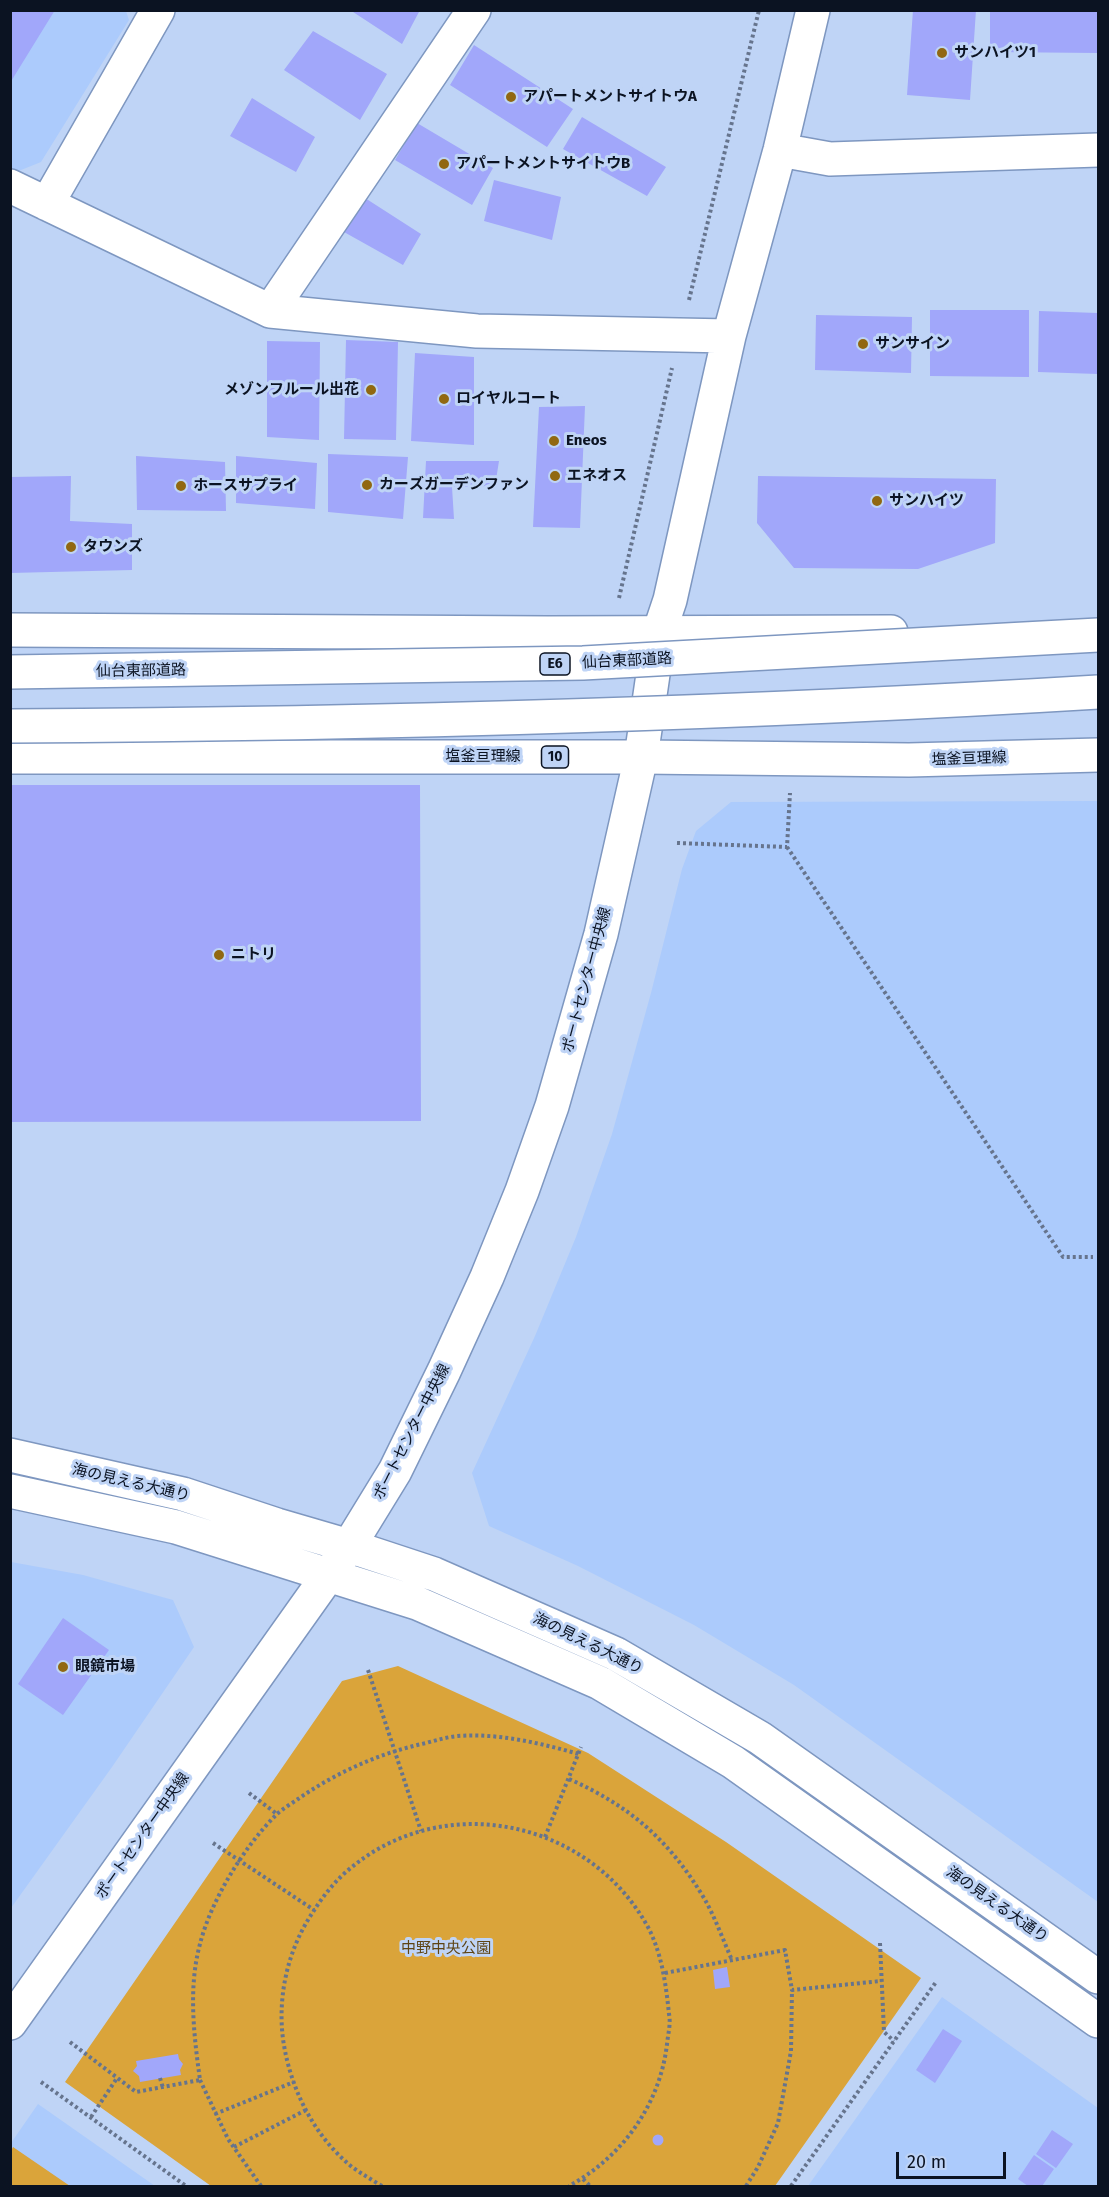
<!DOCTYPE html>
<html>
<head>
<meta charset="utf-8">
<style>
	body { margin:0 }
	#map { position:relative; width:1109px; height:2197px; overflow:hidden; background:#bfd4f6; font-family:"Fira Sans",sans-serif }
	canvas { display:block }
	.frame { position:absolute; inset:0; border:12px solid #0b1322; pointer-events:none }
	.scale { position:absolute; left:896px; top:2152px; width:110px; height:27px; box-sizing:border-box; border:3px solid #0b1322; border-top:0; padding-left:8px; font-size:18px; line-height:21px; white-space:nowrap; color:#0b1322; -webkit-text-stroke:4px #bfd4f6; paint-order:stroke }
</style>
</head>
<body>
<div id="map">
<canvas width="1109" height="2197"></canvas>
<div class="frame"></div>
<div class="scale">20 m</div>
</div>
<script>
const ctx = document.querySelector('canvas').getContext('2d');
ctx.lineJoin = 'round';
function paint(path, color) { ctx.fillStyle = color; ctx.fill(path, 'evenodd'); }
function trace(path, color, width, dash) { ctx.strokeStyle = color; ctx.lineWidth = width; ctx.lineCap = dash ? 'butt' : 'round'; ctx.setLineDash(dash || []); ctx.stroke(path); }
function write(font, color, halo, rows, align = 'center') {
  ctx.font = font + ' "Fira Sans","Noto Sans JP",sans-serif'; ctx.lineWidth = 6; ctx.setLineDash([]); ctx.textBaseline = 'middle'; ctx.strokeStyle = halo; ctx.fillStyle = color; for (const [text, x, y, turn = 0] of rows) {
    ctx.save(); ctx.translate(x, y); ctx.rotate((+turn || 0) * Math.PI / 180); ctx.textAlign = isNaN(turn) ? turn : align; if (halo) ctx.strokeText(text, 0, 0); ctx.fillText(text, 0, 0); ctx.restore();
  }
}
paint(new Path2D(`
	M10,11H126L129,20L41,162L16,172L10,169Z
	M1098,801V1902L794,1685L694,1625L578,1566L489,1526L472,1473L535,1336L576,1237L612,1134L651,993L682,869L696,831L731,802Z
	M11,1562L83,1575L173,1600L194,1647L112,1767L11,1908Z
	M942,1997L1098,2108V2186H808Z
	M38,2104L155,2186H11V2143Z`), '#accbfc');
paint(new Path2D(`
	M398,1666L588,1753L726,1842L921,1978L775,2186H211L65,2082L342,1681Z
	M13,2147L70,2186H11V2151Z`), '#daa43a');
paint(new Path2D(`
	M10,10H55L10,83Z
	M350,10H420L402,44Z
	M913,10H976L970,100L907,95Z
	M990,10H1098V53L990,52Z
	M313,31L387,74L360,120L284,70Z
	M474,45L573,109L547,147L450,85Z
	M252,98L315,137L296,172L230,136Z
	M582,117L666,167L647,196L563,149Z
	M417,123L493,168L472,205L395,160Z
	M494,180L561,197L552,240L484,221Z
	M365,198L421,234L403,265L344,232Z
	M930,310H1029V377L930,376Z
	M1039,311L1098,313V374L1038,372Z
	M816,315L912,317L911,373L815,370Z
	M346,340L398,342L396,440L344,439Z
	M267,341L320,342L319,440L267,437Z
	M415,353L474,357V445L411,441Z
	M585,406L580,528L533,527L539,407Z
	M328,454L408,457L403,519L328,512Z
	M136,456L225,462L226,511L137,510Z
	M236,456L317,463L315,509L236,503Z
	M426,461H499L495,486L452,487L454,519L423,518Z
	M71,476L70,521L132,524V570L10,573V477Z
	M758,476L996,479L995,543L918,569L794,568L757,523Z
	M10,785H420L421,1121L10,1122Z
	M63,1618L109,1650L63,1715L18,1684Z
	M727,1967L730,1987L715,1989L713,1970Z
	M943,2029L962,2041L935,2083L916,2070Z
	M178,2054L179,2059L183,2064L180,2070L181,2075L140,2082L139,2076L133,2071L137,2066L136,2061Z
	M1052,2130L1073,2144L1056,2168L1036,2154Z
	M652.5 2140a5.5 5.5 0 1 1 11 0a5.5 5.5 0 1 1-11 0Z
	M1034,2155L1054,2169L1042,2186H1028L1018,2179Z`), '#a1a7fa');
const minor = new Path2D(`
	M474,10L270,311L477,331L729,336
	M780,150L830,159L1098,150
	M10,186L270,311
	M47,204L158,10
	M10,1455L183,1494L277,1525L349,1546L434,1574L616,1654L760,1738L1098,1977
	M10,1491L176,1527L417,1603L600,1683L733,1762L1098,2021
	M10,2023L349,1546L395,1471L444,1371L487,1277L522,1191L552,1106L601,934L641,757L659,633L670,600L729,336L780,150L813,10`);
const major = new Path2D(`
	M10,630L548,633L891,632
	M10,757H641L909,760L1098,755`);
trace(minor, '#7e97c0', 36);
trace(major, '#7e97c0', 36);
trace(new Path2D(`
	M689,300L759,10
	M619,598L672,368
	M677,843L787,847L790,793
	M787,847L1063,1257H1093
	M368,1670L421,1831
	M569,1779C630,1806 669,1840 704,1898C715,1917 723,1940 732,1960
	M249,1793L277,1814
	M545,1837L581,1747
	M213,1843L314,1910
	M880,1943L884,2032L894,2041
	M665,1973L785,1950L792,1990L881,1981
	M70,2042L136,2092L200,2080C194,2036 188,1988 200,1944C211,1900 244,1847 276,1815C282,1809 291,1804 298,1799C337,1772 380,1753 426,1743C437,1740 447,1737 458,1736C499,1733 539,1743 579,1754
	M160,2078L163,2088
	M200,2080L228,2139L261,2186
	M41,2082L186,2186
	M215,2114L294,2082
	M91,2117L117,2078
	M234,2147L306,2110
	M583,2179L590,2186
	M382,2186C372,2180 362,2174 352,2167C313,2135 290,2088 283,2039C278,2000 286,1959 305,1925C316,1906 329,1887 346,1872C441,1788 590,1819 649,1929C662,1955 666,1985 669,2014C671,2024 668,2034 667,2044C660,2105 622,2157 569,2186
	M746,2186L758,2167L778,2123L791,2051L792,1990
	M791,2186L936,1982`), '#66748d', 4, [3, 3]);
trace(minor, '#fff', 33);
trace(major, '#fff', 33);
const highwayBridge = new Path2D(`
	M10,672L583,663L1098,635
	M10,726C373,724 736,714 1098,692`);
trace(highwayBridge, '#7e97c0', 36, []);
trace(highwayBridge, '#fff', 33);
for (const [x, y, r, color] of [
	[942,53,6,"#916811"],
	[511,97,6,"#916811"],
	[444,164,6,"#916811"],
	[863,344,6,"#916811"],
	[371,390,6,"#916811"],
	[444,399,6,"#916811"],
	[554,441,6,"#916811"],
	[555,476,6,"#916811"],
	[367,485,6,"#916811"],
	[181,486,6,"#916811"],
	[877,501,6,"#916811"],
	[71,547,6,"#916811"],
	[219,955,6,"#916811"],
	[63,1667,6,"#916811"]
]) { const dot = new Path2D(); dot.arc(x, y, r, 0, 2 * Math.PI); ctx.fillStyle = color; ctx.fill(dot); trace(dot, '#bfd4f6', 2); }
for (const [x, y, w] of [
	[555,664,30],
	[555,757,27]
]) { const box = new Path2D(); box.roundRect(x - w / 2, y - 11, w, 22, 4.5); ctx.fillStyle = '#bfd4f6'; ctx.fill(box); trace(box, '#0b1322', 1.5); }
write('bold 14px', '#0b1322', null, [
	["E6",555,664],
	["10",555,757]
]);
write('bold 15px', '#0b1322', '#bfd4f6', [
	["サンハイツ1",954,53],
	["アパートメントサイトウA",523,97],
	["アパートメントサイトウB",456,164],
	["サンサイン",875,344],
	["メゾンフルール出花",359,390,"right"],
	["ロイヤルコート",456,399],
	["Eneos",566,441],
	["エネオス",567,476],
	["カーズガーデンファン",379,485],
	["ホースサプライ",193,486],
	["サンハイツ",889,501],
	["タウンズ",83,547],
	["ニトリ",231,955],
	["眼鏡市場",75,1667]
], 'left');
write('15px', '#0b1322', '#bfd4f6', [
	["仙台東部道路",627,661,-3],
	["仙台東部道路",141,671,-1],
	["塩釜亘理線",483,757],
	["塩釜亘理線",969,759,-2],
	["ポートセンター中央線",587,980,-75],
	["ポートセンター中央線",412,1432,-63],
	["海の見える大通り",131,1483,13],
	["海の見える大通り",588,1644,26],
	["ポートセンター中央線",143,1836,-55],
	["海の見える大通り",997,1905,35]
]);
write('15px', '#5e4414', '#bfd4f6', [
	["中野中央公園",446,1949]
]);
</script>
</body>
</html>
